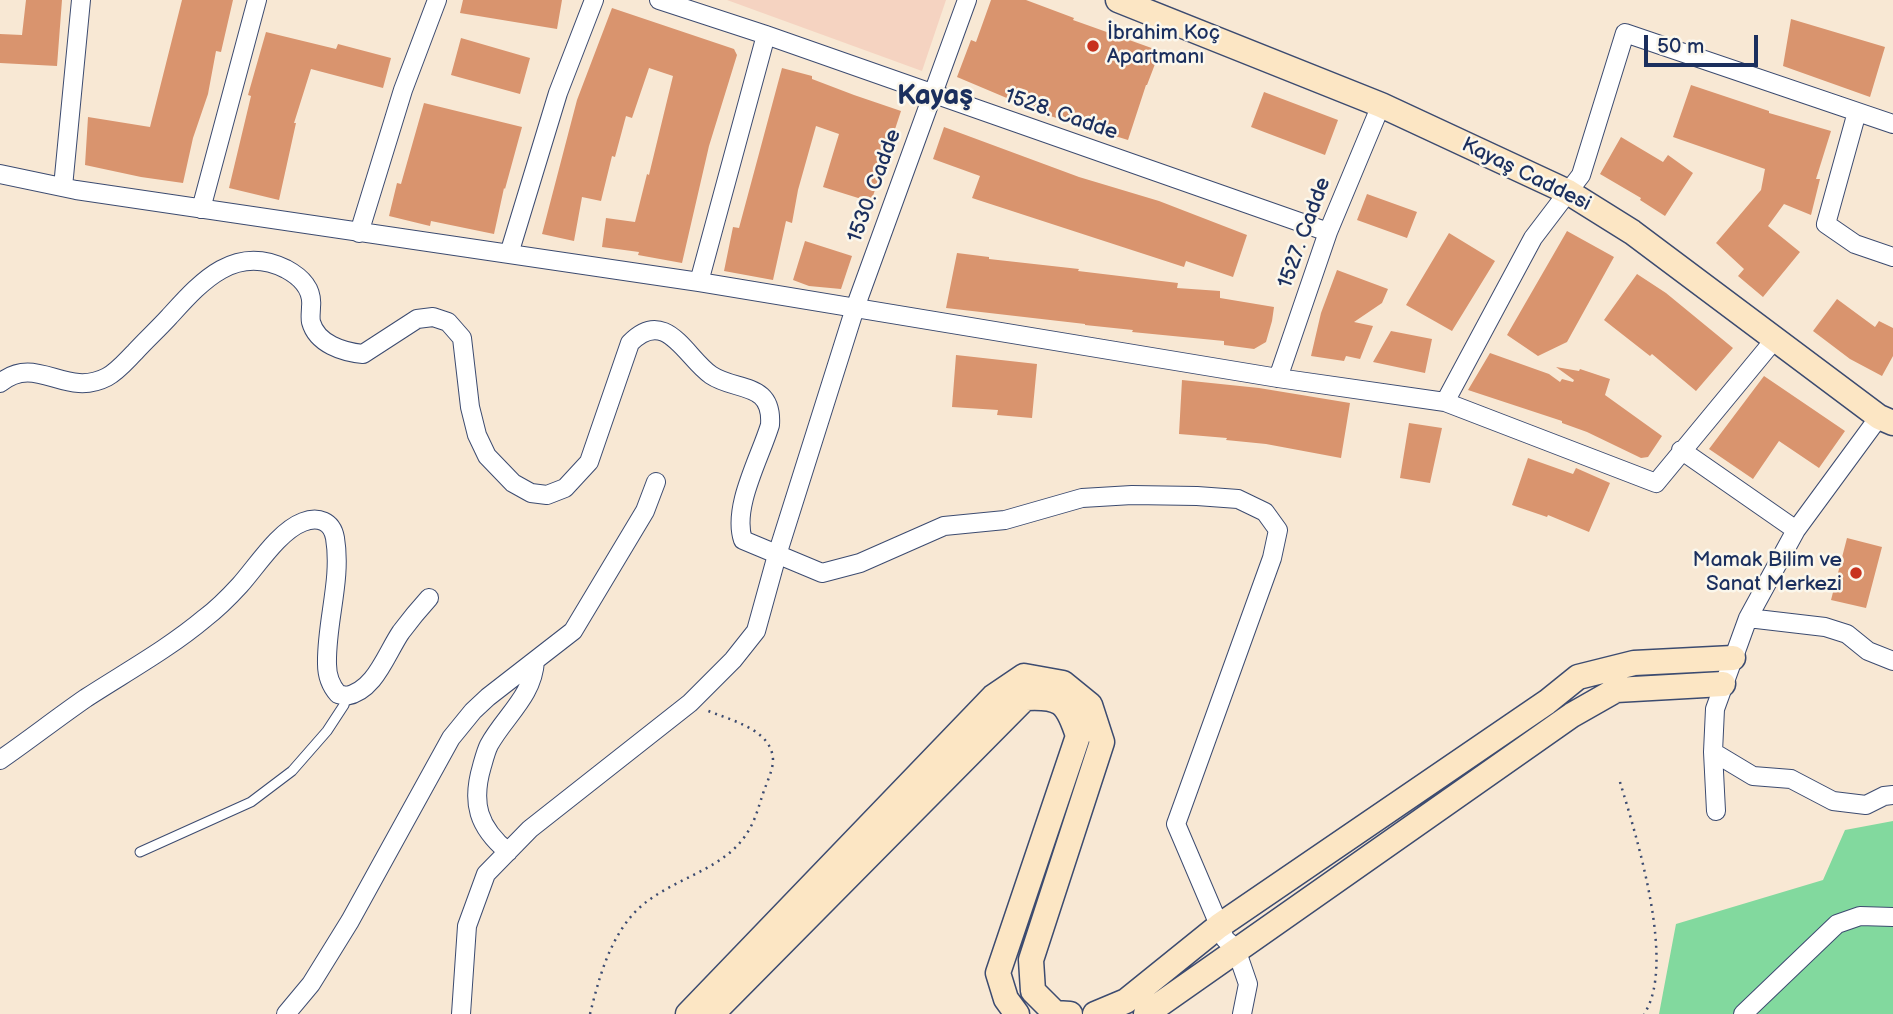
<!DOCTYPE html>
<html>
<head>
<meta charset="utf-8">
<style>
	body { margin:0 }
	#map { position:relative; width:1893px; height:1014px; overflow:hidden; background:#f8e8d4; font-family:"Balsamiq Sans",sans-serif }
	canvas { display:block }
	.scale { position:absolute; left:1644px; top:35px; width:114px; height:32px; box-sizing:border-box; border:4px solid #1b2f5e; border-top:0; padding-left:9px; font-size:21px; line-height:24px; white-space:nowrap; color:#1b2f5e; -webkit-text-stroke:5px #fbf7ec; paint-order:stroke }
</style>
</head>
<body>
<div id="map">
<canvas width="1893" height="1014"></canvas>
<div class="scale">50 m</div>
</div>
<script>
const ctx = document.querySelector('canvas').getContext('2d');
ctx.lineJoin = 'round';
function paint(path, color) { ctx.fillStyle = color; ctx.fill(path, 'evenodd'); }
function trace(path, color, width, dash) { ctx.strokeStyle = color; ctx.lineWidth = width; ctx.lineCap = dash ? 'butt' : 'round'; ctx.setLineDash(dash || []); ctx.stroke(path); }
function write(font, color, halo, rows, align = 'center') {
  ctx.font = font + ' "Balsamiq Sans",sans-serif'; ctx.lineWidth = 5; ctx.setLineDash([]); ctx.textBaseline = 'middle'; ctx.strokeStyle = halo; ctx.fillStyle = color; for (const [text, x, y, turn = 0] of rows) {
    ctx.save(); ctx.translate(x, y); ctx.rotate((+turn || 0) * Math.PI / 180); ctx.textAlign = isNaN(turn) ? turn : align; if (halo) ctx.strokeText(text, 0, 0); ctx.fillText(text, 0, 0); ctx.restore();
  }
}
paint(new Path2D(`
	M727,0H946L922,71Z`), '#f5d3c1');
paint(new Path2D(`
	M1893,821V1014H1659L1676,924L1823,880L1845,830Z`), '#82d99e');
paint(new Path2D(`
	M26,0H62L57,66L0,63V34L22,35Z
	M182,0H233L221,52L216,51L208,94L193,138L183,183L141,177L85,165L88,117L150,127Z
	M463,0H562L557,29L460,13Z
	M991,0H1026L1074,18L1073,20L1160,51L1147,85H1146L1128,140L1047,115L957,77L971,40L976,42Z
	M612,8L734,49L737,55L709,146L682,263L638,255L639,252L602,247L606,218L635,222L647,174L649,175L673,76L649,68L632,118L626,116L615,157L612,156L601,201L582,197L574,241L542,234L577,100Z
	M1791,19L1885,47L1870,97L1783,66Z
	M266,32L336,49L338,44L391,58L383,88L311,69L294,123H296L279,200L229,188L251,96L248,95Z
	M461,38L530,58L520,94L451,75Z
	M782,68L812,76V79L854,95L901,111L871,202L823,187L839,134L816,126L798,190L792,223L786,221L773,280L724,271L733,227L739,228Z
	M1691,85L1769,111V113L1831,131L1816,179H1820L1811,215L1784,204L1768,226L1800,252L1763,297L1738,276L1744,269L1716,243L1761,190L1765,169L1673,137Z
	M1264,92L1338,120L1325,155L1251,127Z
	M424,103L522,127L505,189L504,188L494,234L431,221L430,226L389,216L397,183L401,184Z
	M944,127L1079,177L1159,201L1247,235L1233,277L1186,261L1184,267L972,198L980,176L933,159Z
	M1621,137L1663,162L1668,155L1693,173L1665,216L1640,200L1641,198L1600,174Z
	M1367,194L1417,212L1407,238L1357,220Z
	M1567,231L1614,257L1567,342L1538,356L1507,335Z
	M1449,233L1495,261L1452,331L1406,305Z
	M805,241L852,256L841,289L809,286L793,280Z
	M957,253L989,257V259L1079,269L1078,271L1178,283L1177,288L1220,291V298L1274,307L1272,321L1266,342L1254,349L1224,345V341L1132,332L1133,330L1085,325V324L946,308Z
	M1337,270L1388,289L1382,303L1354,322L1373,326L1360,359L1346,356L1344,361L1311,356L1321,313Z
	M1637,274L1666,293L1733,348L1696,391L1652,354L1650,356L1604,320Z
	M1837,299L1875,327L1879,321L1893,328V356L1882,376L1850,359L1813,331Z
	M1391,331L1432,339L1425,373L1373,362Z
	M1490,353L1549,374L1560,382L1562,379L1573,382L1574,380L1556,367L1579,371L1580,369L1610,379L1605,395L1662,436L1648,457L1641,458L1587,432L1562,423V421L1468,390Z
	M956,355L1037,364L1032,418L997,415L998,410L952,407Z
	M1764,376L1845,431L1819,468L1779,441L1753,479L1709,449Z
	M1182,380L1259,388L1350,403L1341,458L1266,444L1226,440L1227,438L1179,434Z
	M1409,423L1442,428L1430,483L1400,478Z
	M1528,458L1573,474L1576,468L1610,483L1589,532L1548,515L1547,517L1512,505Z
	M1847,538L1882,547L1866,608L1831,600Z`), '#d9946e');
const lane = new Path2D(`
	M140,852L251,802L292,771L327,731L344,705L346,696`);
const street = new Path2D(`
	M659,0L766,35L1328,232
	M1857,112L1826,224L1855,244L1893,257
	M0,174L76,190L699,282L1278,378L1445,402L1656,483L1775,339
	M63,187L81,0
	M201,209L257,0
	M359,233L403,90L437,0
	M509,254L558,93L594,0
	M699,282L766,35
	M1278,378L1328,232L1381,105
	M0,383C37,353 65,399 107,377C118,371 126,361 135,352C146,340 158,329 169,317C200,283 234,243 286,269C301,277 313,289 311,307C311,312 310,317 311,322C317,344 343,352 363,354L417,319L433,317L448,322L462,338L470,407L477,435L487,456L513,483L531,493L547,495L565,488L589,462L630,343C666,306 686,358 711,375C736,392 773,381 770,425C760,458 732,507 743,540L822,573L860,563L944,526L1005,520L1082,498L1132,495L1197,496L1238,499L1265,512L1278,530L1272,558L1176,824L1225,939L1236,949L1248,984L1242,1014
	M1445,402L1533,238L1581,175L1625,33L1893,124
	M1681,450L1796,530
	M1748,618L1825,627L1847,634L1868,651L1893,661
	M1713,752L1753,776L1791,779L1833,801L1866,805L1884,796L1893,795
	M0,760C29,740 57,718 86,698C126,672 168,649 205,618C217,609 229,597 240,585C257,566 279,531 303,522C318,516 332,521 335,538C342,580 326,622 327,664C327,675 331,686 338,694L346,696C375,691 386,654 401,632C410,620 419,609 429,598
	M1716,811L1713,752L1715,709L1748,618L1796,530L1879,417
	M508,852C478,827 471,803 482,766C484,759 486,751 489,745C505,716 533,696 535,661
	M286,1014L311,984L350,921L451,738L473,711L488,697L573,631L645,511L656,482
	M461,1014L467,926L486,874L530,829L690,703L733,660L756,631L777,555L855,308L967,0
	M1743,1014L1837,924L1860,916L1893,917`);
const secondary = new Path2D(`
	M1118,0L1381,105L1568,192L1632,232L1879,417L1893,423
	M688,1014L993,697L1024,676L1063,683L1090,705L1102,742L1031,960L1033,991L1055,1013L1070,1014
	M712,1014L1025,698C1061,696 1067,702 1078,736L998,973L1006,999L1017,1014
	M1095,1014L1126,1001L1219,926L1547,702L1578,677L1634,663L1733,658
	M1146,1014L1572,715L1616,690L1723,684`);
trace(lane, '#3c4b70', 11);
trace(street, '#3c4b70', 20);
trace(secondary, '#3c4b70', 27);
trace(new Path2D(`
	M1620,782C1636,835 1677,965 1644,1014
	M590,1014C599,978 609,940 635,912C669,877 727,872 750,828C757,816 760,801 765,788C768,780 772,771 773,762C774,729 729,720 706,710`), '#3c4b70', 2.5, [2, 5]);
trace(lane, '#fff', 9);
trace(street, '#fff', 18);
trace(secondary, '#fce6c4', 24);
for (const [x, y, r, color] of [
	[1093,46,7,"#c8321e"],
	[1856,573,7,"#c8321e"]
]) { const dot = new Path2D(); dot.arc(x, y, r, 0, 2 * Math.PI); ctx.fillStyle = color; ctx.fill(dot); trace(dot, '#fbf7ec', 2.5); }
write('21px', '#1b2f5e', '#fbf7ec', [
	["İbrahim Koç",1107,34],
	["Apartmanı",1107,58],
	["Mamak Bilim ve",1842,561,"right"],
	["Sanat Merkezi",1842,585,"right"]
], 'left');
write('21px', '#1b2f5e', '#fbf7ec', [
	["1528. Cadde",1061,115,19],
	["Kayaş Caddesi",1526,175,26],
	["1530. Cadde",875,186,-70],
	["1527. Cadde",1305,233,-70]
]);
write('bold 28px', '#1b2f5e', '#fbf7ec', [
	["Kayaş",935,97]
]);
</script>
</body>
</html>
